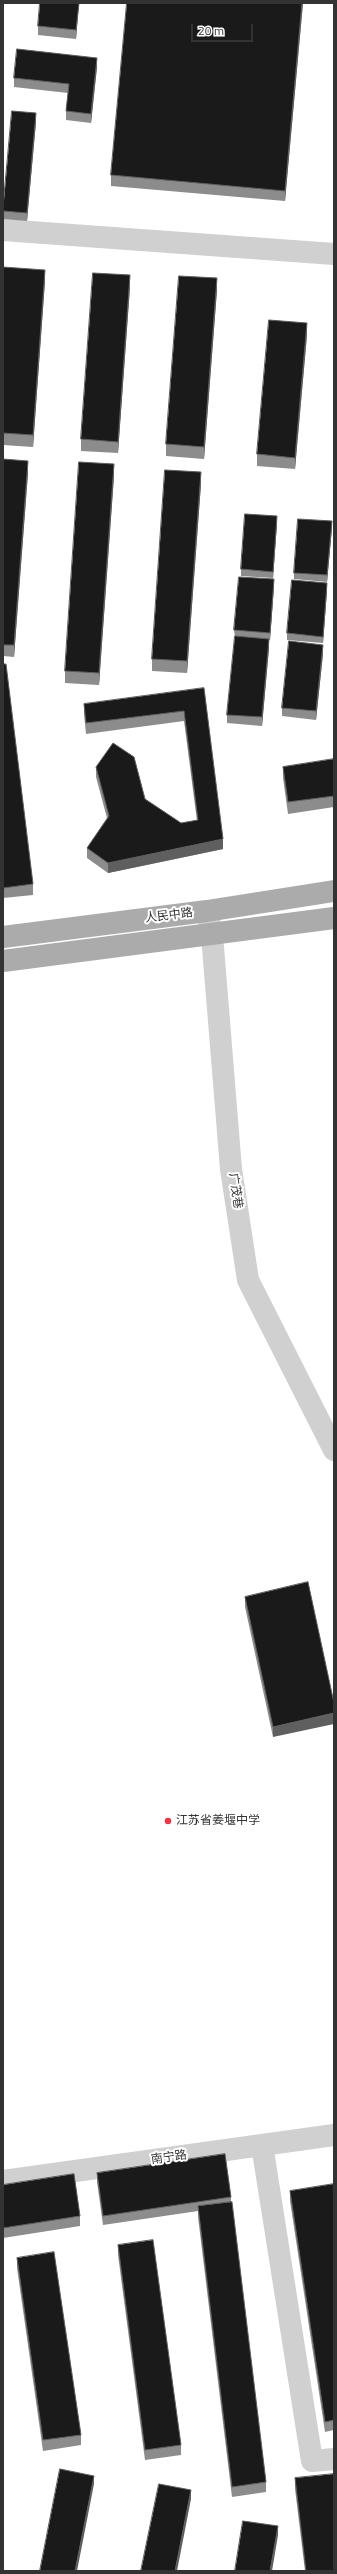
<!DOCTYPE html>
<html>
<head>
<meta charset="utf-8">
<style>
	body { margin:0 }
	#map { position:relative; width:337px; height:2574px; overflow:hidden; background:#fff; font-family:"Titillium Web",sans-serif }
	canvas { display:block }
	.frame { position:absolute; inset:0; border:4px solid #333; pointer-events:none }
	.scale { position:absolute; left:191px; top:24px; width:62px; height:18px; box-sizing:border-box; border:2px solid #333; border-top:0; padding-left:5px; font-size:12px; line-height:14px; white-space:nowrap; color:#333; -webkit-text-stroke:3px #fff; paint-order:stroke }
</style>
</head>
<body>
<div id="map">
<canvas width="337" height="2574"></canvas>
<div class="frame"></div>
<div class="scale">20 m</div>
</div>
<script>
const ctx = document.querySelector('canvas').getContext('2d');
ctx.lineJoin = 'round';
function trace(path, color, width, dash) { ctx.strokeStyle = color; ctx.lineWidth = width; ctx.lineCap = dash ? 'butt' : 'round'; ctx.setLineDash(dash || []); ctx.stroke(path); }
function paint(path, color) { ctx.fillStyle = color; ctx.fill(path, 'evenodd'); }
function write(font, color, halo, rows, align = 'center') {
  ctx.font = font + ' "Titillium Web","Noto Sans SC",sans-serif'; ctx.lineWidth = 4; ctx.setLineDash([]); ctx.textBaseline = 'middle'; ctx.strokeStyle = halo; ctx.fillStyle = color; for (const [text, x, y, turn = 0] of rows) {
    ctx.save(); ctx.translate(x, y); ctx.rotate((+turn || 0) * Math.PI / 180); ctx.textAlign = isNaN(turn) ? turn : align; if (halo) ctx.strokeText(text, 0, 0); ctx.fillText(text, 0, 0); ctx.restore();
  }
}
trace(new Path2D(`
	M3,230L334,254
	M208,915L212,935L231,1169L248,1280L334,1450
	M262,2145L312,2461L334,2459
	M3,2181L334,2135`), '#d0d0d0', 22);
trace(new Path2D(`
	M3,937L207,911L334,891
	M3,961L334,918`), '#ababab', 22);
paint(new Path2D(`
	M79,3L76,39L38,35V26Z
	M127,3H303L285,201L111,186V175Z
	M97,67L91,123L66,120V111L68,93L14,87V78Z
	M36,122L27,221L3,219V211Z
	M3,270L45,281L33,447L3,445Z
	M130,287L118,453L81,451V439Z
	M217,290L204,459L166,456V444Z
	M307,335L295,469L257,466V454Z
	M3,459L28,473L14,657L3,656Z
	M114,476L99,685L65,683V671Z
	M201,484L187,673L152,671V659Z
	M277,523L273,578L241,576V569Z
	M332,528L327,582L294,579V573Z
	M274,586L270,640H269V648L262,726L227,723V715L235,637L234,630Z
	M327,590L323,643L287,640V633Z
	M323,654L316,720L282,716V708Z
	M3,664L33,884V895L3,898Z
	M204,688L223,849L108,873L87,858V848L107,818L96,777V767L181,823L197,821L184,721L86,734L84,714V704Z
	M334,759V807L288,814L283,778V767Z
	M308,1582L273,1737L245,1607V1597Z
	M97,2173L231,2197V2202L266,2482V2492L232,2497L198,2217V2211L103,2225L97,2182Z
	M334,2184V2430L325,2432L290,2201V2191Z
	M3,2185L80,2216V2226L3,2238Z
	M118,2245L181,2445V2455L145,2460L118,2255Z
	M17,2258L81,2435V2445L43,2451L17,2268Z
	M295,2478L334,2571H305L295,2489Z`), '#8c8c8c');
paint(new Path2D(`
	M79,3L76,39V30Z
	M302,3H303L285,201V191Z
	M97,58V67L91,123V114Z
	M36,113V122L27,221V213Z
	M45,270V281L33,447V435Z
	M130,275V287L118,453V442Z
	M217,278V290L204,459V447Z
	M307,323V335L295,469V458Z
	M28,461V473L14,657V645Z
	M114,464V476L99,685V673Z
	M201,472V484L187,673V661Z
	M277,516V523L273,578V572Z
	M332,521V528L327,582V575Z
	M274,579V586L270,640V633Z
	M327,583V590L323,643V637Z
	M269,639V648L262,726V717Z
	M323,645V654L316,720V711Z
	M223,839V849L108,873V863Z
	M334,1713V1724L273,1737V1727Z
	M94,2476V2484L77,2571H75Z
	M191,2490V2499L177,2571H175Z
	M278,2526V2535L272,2571H270Z`), '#5f5f5f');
const building = new Path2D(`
	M40,3H79L76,30L38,26Z
	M127,3H302L285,191L111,175Z
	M17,49L97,58L91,114L66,111L69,84L14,78Z
	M12,111L36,113L27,213L3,211Z
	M3,267L45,270L33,435L3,433Z
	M93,273L130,275L118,442L81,439Z
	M179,276L217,278L204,447L166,444Z
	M269,320L307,323L295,458L257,454Z
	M3,459L28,461L14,645H3Z
	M79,462L114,464L99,673L65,671Z
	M165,470L201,472L187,661L152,659Z
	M245,514L277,516L273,572L241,569Z
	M298,519L332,521L327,575L294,573Z
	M239,577L274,579L270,633L234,630Z
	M292,580L327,583L323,637L287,633Z
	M235,636L269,639L262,717L227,715Z
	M289,641L323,645L316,711L282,708Z
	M3,664H6L33,884L3,888Z
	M204,688L223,839L108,863L87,848L109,816L96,767L113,743L134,757L145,799L181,823L198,820L184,711L86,723L84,704Z
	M334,759V796L288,802L283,767Z
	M308,1582L334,1703V1713L273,1727L245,1597Z
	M225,2154L231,2197L103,2216L97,2173Z
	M74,2174L80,2216L3,2228V2185Z
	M334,2184V2420L325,2422L290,2191Z
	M232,2202L266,2482L232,2487L198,2206Z
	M153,2240L181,2445L145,2450L118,2245Z
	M54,2252L81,2435L43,2440L17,2258Z
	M60,2469L94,2476L75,2571H40Z
	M334,2474V2571H306L295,2478Z
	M159,2484L191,2490L175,2571H141Z
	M243,2521L278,2526L270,2571H235Z`);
paint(building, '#1a1a1a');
trace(building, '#5f5f5f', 1);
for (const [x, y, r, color] of [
	[168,1821,4,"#e63946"]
]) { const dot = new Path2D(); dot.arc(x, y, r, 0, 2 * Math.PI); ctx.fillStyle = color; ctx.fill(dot); trace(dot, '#fff', 1.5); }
write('12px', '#333', '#fff', [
	["人民中路",169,916,-7],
	["广茂巷",235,1191,82],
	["南宁路",169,2158,-8]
]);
write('12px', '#333', '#fff', [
	["江苏省姜堰中学",176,1821]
], 'left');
</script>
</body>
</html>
